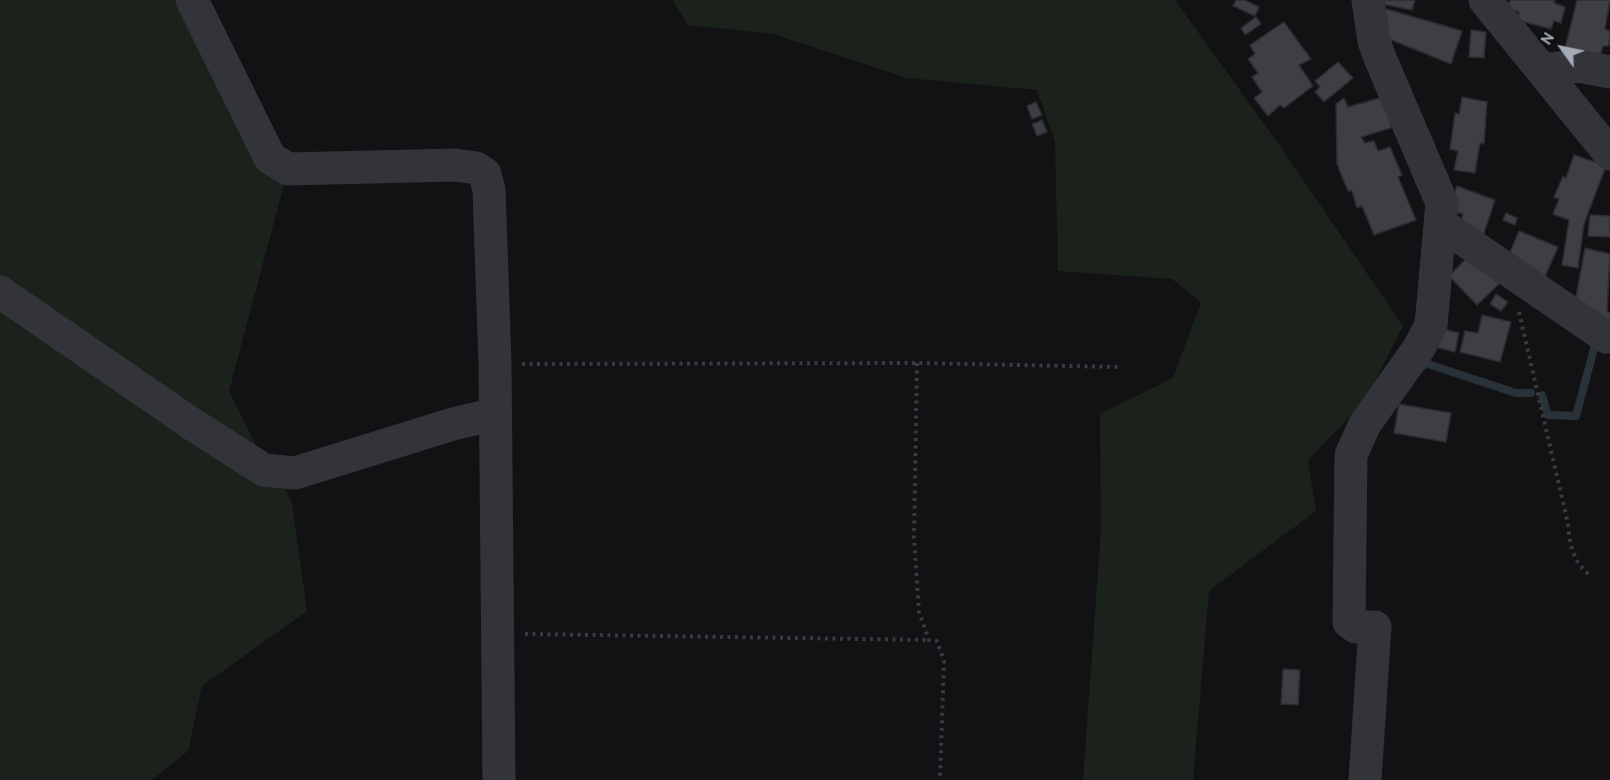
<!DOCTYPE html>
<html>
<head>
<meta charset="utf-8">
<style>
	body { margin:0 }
	#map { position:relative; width:1610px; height:780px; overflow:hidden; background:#121214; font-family:"PT Sans",sans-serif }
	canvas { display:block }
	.north { position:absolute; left:1532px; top:18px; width:60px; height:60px; -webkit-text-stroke:4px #0d0d0f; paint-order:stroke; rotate:303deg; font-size:16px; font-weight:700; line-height:24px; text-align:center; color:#a3a9b5 }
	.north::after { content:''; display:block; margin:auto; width:21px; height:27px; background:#a3a9b5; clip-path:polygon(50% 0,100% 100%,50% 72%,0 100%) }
</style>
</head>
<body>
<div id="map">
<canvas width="1610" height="780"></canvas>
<div class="north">N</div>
</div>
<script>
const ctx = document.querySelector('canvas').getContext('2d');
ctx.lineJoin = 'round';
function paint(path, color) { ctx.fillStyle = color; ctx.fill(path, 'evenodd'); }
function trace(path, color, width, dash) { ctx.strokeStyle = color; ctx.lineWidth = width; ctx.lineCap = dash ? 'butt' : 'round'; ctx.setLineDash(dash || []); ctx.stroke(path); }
paint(new Path2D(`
	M0,0H186L286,177L229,391L266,465L0,286Z
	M672,0H1175L1282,149L1403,326L1365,401L1308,460L1316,511L1209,591L1193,780H1083L1101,529L1100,414L1173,378L1201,302L1172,279L1058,271L1055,141L1037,90L907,78L773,34L688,25Z
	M0,300L279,478L292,503L307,611L202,686L188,751L152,780H0Z`), '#1a221b');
trace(new Path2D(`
	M1422,367L1425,363L1516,393H1531
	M1542,395L1548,415L1576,416L1596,341`), '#283238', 8);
const building = new Path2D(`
	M1236,0H1245L1259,7L1255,16L1233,6Z
	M1382,0H1415L1412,10L1382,4Z
	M1510,0H1555L1554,3L1565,7L1561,23L1554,21L1551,29L1517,20L1519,12L1508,8Z
	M1577,0H1610L1605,29L1610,31L1609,46H1603L1599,60L1564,52Z
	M1383,8L1462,31L1451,64L1384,37Z
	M1256,17L1261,24L1245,35L1241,28Z
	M1284,22L1311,59L1299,65L1313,86L1284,108L1280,105L1268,116L1254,98L1262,92L1252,77L1258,73L1248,59L1255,54L1250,45Z
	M1471,30L1486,32L1484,58L1469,57Z
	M1338,62L1353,78L1324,102L1315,92L1320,87L1315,81Z
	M1387,96L1391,128L1361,137L1365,143L1374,141L1378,151L1390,147L1402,175L1398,177L1416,220L1374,235L1362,206L1357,208L1352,191H1348L1337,164L1336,104L1344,98L1348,107Z
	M1462,97L1487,102L1484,144L1480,143L1475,173L1454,170L1458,151L1450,149L1455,113L1459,114Z
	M1036,102L1042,115L1032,119L1027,106Z
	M1042,120L1047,132L1037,136L1032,124Z
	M1574,155L1606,166L1584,224L1578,268L1562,265L1569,220L1553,214L1559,199L1554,197L1563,176L1566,178Z
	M1457,186L1495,200L1482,239L1457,231L1463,214L1448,209Z
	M1506,213L1517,218L1515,225L1503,220Z
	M1590,215L1610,216V237L1588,236Z
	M1519,231L1558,247L1544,279L1506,262Z
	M1585,248L1610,254L1607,312L1610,313V330L1574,308Z
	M1468,257L1500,283L1477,305L1449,276Z
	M1496,294L1508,302L1501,311L1490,304Z
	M1482,315L1511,322L1500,362L1460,352L1465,331L1478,333Z
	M1440,328L1459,333L1455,352L1435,347Z
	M1399,404L1451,413L1446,442L1394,433Z
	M1283,669L1300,670L1298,705L1281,704Z`);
paint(building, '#3e3f44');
trace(building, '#2c2c30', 1.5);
trace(new Path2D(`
	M1519,312L1568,524C1570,545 1573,564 1592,576
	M917,363L914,538L919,612L929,640L937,641L944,661L940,780
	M522,364L917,363L1119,367
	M525,634L929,640`), '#393b40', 4, [3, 4.5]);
trace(new Path2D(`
	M192,0L270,158L288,169L455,165L476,168L485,174L489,190L495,364L499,780
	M1485,0L1610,154
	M1542,70L1579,66L1610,72
	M1440,228L1451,231L1606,337
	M0,292L192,424L264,470L295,473L453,424L495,414
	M1365,780L1375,627H1356L1349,622L1351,455L1365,424L1419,348L1431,325L1442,203L1380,58L1374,41L1368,0`), '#333439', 33);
</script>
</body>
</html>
